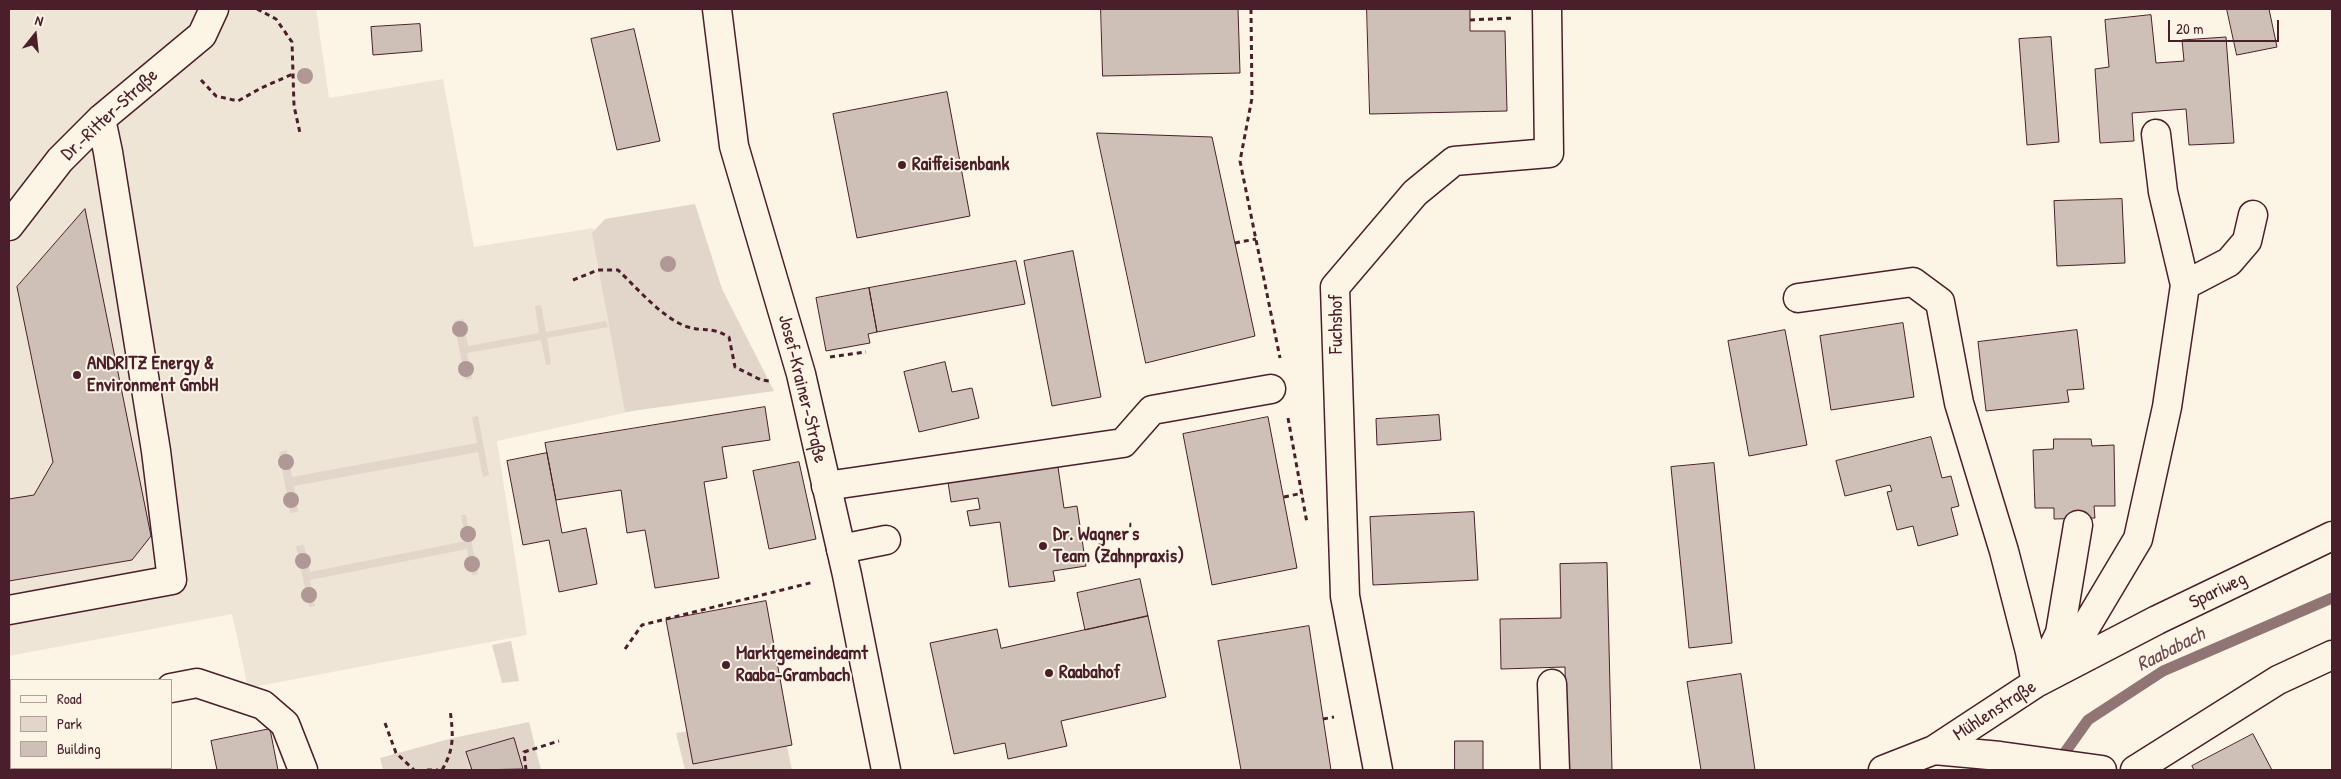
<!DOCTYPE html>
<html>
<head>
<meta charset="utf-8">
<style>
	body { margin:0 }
	#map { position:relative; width:2341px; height:779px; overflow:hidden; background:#fcf5e5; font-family:"Patrick Hand",sans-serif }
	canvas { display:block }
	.frame { position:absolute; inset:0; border:10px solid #4a1f2b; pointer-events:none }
	.legend { position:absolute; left:10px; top:679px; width:162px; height:90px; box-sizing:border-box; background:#fcf5e5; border:1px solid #b59f9b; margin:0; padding:6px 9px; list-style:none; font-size:15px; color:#4a1f2b }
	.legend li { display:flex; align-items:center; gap:10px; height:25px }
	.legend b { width:25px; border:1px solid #b59f9b }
	.north { position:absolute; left:10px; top:10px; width:50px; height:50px; -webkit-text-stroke:4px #fcf5e5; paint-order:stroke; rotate:16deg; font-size:14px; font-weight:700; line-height:20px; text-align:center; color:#4a1f2b }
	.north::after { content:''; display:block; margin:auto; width:18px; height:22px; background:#4a1f2b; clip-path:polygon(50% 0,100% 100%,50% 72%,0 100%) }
	.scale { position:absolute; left:2168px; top:20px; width:111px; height:22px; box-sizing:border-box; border:2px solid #4a1f2b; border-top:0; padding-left:6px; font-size:15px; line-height:18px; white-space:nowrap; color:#4a1f2b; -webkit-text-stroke:4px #fcf5e5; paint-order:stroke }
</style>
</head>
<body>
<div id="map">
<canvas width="2341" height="779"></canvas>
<div class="frame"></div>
<ul class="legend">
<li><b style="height:6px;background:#fcf5e5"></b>Road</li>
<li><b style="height:14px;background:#e2d5ca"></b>Park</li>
<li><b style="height:14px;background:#cfc0b7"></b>Building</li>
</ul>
<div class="north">N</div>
<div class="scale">20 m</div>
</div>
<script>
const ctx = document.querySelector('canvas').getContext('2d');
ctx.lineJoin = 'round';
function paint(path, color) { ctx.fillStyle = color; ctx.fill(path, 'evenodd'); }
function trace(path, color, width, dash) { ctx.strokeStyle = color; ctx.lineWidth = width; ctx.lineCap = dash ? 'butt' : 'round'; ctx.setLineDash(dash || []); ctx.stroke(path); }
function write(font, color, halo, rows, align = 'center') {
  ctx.font = font + ' "Patrick Hand",sans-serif'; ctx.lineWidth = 4; ctx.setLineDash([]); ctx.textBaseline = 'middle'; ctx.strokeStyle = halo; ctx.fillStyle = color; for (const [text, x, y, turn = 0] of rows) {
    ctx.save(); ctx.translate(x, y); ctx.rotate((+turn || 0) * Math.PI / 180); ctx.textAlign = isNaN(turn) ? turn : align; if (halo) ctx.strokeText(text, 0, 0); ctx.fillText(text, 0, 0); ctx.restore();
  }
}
paint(new Path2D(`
	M9,9H316L329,98L443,79L474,247L594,228L633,411L497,441L527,635L248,688L232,614L9,656Z`), '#eee5d7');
paint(new Path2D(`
	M695,204L722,289L774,391L625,412L592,233L605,219Z
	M541,305L546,332L606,321L608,327L547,338L551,364L546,365L541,340L467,353L472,379L465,380L454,321L463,319L468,346L539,333L535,306Z
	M478,416L489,475L483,477L478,452L294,486L298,512L290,513L279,452L287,450L292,477L477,443L472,417Z
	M461,515H466L478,574L472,575L467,549L310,580L315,606L309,607L296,546L304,545L310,572L466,541Z
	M511,641L519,681L502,683L492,645Z
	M529,722L541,770H383L380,758L453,738Z
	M690,731L787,746L792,770H685L676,733Z`), '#e2d5ca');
trace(new Path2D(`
	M2058,762L2088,720L2163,671L2332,598`), '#917474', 11);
const building = new Path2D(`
	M1101,9H1238L1240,73L1103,76Z
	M1367,9H1470V31H1505L1507,111L1370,114Z
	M2227,9H2269L2277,47L2237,55Z
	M2151,15L2156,63L2184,61L2182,40L2226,37L2234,143L2189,145L2186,109L2132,113L2134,141L2100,143L2095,69L2109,67L2105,20Z
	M420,24L422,51L373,55L371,27Z
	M634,29L660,141L617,150L591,39Z
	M2051,37L2059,142L2027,145L2019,39Z
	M947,92L970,216L857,238L833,114Z
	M1097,133L1212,137L1255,336L1146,363Z
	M2122,199L2125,263L2057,266L2054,201Z
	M85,209L151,536L132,560L9,581V499L34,495L53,462L17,287Z
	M1073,251L1101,397L1052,406L1024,261Z
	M1016,261L1025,304L877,332L869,288Z
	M869,288L877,332L868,334L870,343L826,351L816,298Z
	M1903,323L1914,397L1831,410L1820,336Z
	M1785,330L1807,445L1749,456L1728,341Z
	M2077,330L2084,389L2067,390L2069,402L1986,411L1978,342Z
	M945,362L952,392L972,388L979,418L919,432L904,372Z
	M765,407L770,440L722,447L727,478L704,482L719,578L655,588L645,530L627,533L621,490L556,500L545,443Z
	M1439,415L1441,440L1377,445L1376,419Z
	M1268,417L1297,568L1212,585L1183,434Z
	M1931,437L1942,478L1951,476L1959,506L1951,508L1958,535L1918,546L1913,526L1897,530L1887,492L1892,491L1890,485L1845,496L1836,461Z
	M2054,439H2091L2092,446L2114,445L2115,506H2094L2095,518L2054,519V508H2035L2033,450L2053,449Z
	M547,453L562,533L586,528L597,584L559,592L549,540L523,545L507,461Z
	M799,462L816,539L769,549L753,471Z
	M1714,463L1732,643L1689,648L1671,467Z
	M1058,467L1064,508L1077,506L1086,566L1053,571L1055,581L1009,587L1000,522L970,526L967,511L980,509L978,498L951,502L948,482Z
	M1474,512L1478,580L1373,585L1370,517Z
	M1607,563L1612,770H1567L1565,667L1501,669L1500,619L1561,618L1560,564Z
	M1140,579L1148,616L1085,630L1077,593Z
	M766,601L792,745L693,764L666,620Z
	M1148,616L1166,697L1061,721L1067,746L1008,759L1005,743L954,754L930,643L997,629L1001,648Z
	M1309,626L1331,770H1241L1218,641Z
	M1741,674L1755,770H1701L1687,682Z
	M270,729L278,770H217L211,741Z
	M2253,734L2272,770H2194L2192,766Z
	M514,738L523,769L472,770L466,752Z
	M1455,741H1483V770H1455Z
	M92,768H128L129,770H81Z`);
paint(building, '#cfc0b7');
trace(building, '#4a1f2b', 1);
const minor = new Path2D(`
	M9,226L60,160L101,119L202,35L214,9
	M2185,285L2229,262L2247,241L2253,215
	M1798,298L1913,282L1940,302L1959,403L2004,551L2030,652L2036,683
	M826,486L1123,443L1152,410L1271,389
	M841,549L886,540
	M9,610L172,580L156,451L108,152L101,119
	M2046,662L2060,633L2078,525
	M2036,683L2082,633L2138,539L2167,407L2185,285L2163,192L2156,134
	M1552,684L1555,770
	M171,688L197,683L263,705L285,724L303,770
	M1934,750L2000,756L2102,770
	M1378,770L1345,596L1335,287L1415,193L1454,161L1549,153L1547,9
	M1883,770L1934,750L2036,683L2157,620L2332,536
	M2135,770L2278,680L2332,655`);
const major = new Path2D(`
	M717,9L734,146L801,374L847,575L886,770`);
trace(minor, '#4a1f2b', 31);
trace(major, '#4a1f2b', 31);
trace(new Path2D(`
	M257,9L276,19L292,42L294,106L300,133
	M1251,9L1252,98L1240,161L1280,358
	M1470,20L1514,18
	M201,80L216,96L238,101L261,88L293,74
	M1235,243L1256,239
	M573,280L598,270H618C637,288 663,319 688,327C705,332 710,326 729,337L735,367L761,380L769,381
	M830,357L866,352
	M1288,418L1307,523
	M1284,497L1303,493
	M625,649L642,625L814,582
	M1323,719L1334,717
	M385,723L396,753L414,770
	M146,768V770
	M427,770H438
	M442,770C455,748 453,734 450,709
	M526,770L524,752L559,741`), '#4a1f2b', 3, [5, 4]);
trace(minor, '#fcf5e5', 28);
trace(major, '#fcf5e5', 28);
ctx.fillStyle = '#af9895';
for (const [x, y] of [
	[305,76],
	[668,264],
	[460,329],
	[466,369],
	[286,462],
	[291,500],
	[468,534],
	[303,561],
	[472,564],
	[309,595]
]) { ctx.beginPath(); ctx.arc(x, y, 8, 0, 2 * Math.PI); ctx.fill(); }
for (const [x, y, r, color] of [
	[902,165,5,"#4a1f2b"],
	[77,375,5,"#4a1f2b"],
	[1043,546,5,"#4a1f2b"],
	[726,665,5,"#4a1f2b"],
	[1049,673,5,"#4a1f2b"]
]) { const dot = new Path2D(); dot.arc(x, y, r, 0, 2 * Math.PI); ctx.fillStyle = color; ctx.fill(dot); trace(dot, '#fcf5e5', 2); }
write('19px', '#4a1f2b', '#fcf5e5', [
	["Dr.-Ritter-Straße",110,115,-43],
	["Fuchshof",1337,324,-90],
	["Josef-Krainer-Straße",802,389,76],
	["Spariweg",2218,591,-26],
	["Mühlenstraße",1995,711,-33]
]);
write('bold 19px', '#4a1f2b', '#fcf5e5', [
	["Raiffeisenbank",912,165],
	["ANDRITZ Energy &",87,364],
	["Environment GmbH",87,386],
	["Dr. Wagner's",1053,535],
	["Team (Zahnpraxis)",1053,557],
	["Marktgemeindeamt",736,654],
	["Raaba-Grambach",736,676],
	["Raabahof",1059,673]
], 'left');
write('italic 20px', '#6d4950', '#fcf5e5', [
	["Raababach",2171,650,-27]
]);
</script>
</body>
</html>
